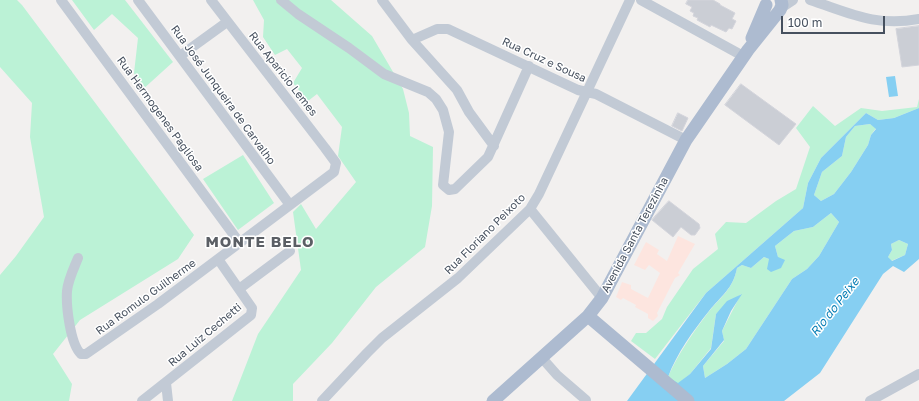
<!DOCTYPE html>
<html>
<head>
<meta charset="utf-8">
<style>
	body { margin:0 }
	#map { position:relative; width:919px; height:401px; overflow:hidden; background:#f2f0ef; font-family:"Golos Text",sans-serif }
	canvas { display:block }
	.scale { position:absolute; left:781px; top:16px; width:104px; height:18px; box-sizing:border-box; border:2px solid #46505e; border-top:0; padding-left:5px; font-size:12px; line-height:14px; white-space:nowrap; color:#46505e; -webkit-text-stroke:3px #fff; paint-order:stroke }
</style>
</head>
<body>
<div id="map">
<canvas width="919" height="401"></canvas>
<div class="scale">100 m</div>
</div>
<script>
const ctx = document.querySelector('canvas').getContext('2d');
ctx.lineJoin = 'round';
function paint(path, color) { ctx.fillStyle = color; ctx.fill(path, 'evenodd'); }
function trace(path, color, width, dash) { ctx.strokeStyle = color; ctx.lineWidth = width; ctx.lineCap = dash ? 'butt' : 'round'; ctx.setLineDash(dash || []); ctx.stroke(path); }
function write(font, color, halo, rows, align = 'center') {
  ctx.font = font + ' "Golos Text",sans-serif'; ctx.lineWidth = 3; ctx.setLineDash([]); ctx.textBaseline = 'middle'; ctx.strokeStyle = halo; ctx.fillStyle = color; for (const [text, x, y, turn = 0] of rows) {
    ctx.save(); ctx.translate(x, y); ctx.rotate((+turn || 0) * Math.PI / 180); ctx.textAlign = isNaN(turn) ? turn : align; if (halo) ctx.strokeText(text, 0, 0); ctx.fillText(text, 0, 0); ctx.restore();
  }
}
paint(new Path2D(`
	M678,236L695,244L678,273L680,275L675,278L657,313L658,316L653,321L648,318V314L635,307L636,305L623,298L621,300L616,297L622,282L631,285V289L648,298L660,273L649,265L645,270L634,265L646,242L659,250L657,254L667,261Z`), '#fde5df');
paint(new Path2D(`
	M0,0H17L22,5L194,235L178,259L80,320L53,354L72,384L69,401H0V275L16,256L44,217L30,137L32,103L0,67Z
	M72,0H125L173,62L141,91L134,73L138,38L112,14L94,30Z
	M253,0H331L372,36L403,89L409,113L410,136L433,147L432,206L425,247L376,287L332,343L293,384V401H232L258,334L301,270L293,212L301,204L316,229L356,182L338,156L342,127L317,94L308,101L293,83L302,68L287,49L275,55L263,37L264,20Z
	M919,99V108L894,118L878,120L866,113L821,158L808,183L803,208L706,293L655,359L631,341L636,333H646L662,319L667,307L693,269L718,249L715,234L726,222L746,223L776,201L796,189L810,147L796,128L813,106L835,126L861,108L882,111L917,107Z
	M870,124L876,128L871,135L868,145L851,172L834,194L821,201L814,195L822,172L842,156L846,137L855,126Z
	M243,155L274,203L238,230L203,179Z
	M831,213L839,222L819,256L807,269L792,279L746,349L727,364L705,378L703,366L724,341L722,331L741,294L716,314L711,348L690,374L678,384L668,377C678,354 692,334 707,314C720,297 733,290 737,268L742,265L751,268L764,257L769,259L778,257L775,246L794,231L813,227Z
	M899,240L908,244L905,255L891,261L888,257L892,250L891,244Z`), '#bbf2d6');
paint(new Path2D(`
	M895,76L898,96L889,97L886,77Z
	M919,108V259L904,272L893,266L883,274L820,373L784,401H627L706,293L803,208L808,183L821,158L866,113L878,120L894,118ZM870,124L876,129L871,135L868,145L851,172L834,194L821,201L814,195L822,172L842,156L846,137L855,126ZM831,213L839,222L819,256L807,269L792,279L746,349L727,364L705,378L703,366L724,340L722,331L731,311L742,294L727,301L716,314L711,349L690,374L678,383L668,377C677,353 693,331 709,311C721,296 733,289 737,268L742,265L751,268L764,257L769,259L767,269L771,272L781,268L785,260L778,257L775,246L794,231L813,227ZM899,240L908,244L905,255L892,261L888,257L892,250L891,244Z`), '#86cff2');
const building = new Path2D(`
	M688,0H713L720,4V5L735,13L732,19L736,21L732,29L729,28L726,32L711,25L710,27L697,20L698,18L693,16L694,13L690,11L692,7L686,4Z
	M919,26V65L902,67L896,29Z
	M741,84L796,124L779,145L725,105Z
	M678,113L688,118L682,131L672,126Z
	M669,201L699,224L700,228L695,235H691L681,227L673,237L652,220Z`);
paint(building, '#cbced5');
trace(building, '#d3d4db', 1);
trace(new Path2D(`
	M61,0L239,242
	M138,0L290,205
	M281,0L298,14L349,48L384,74L428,92L436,99L443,110L449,132L443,185L449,190L455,189L488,157L529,66
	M382,0L412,40L457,90L469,112L494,146
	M641,0L743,56
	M810,0C850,13 875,27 919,19
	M781,8L793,0
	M412,40L437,29H448L578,90L596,94L686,140
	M180,56L227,22
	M530,209L602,298
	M78,258C74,268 68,280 67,291C66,305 70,344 81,354H86L158,304L334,172L336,163L325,148L211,0
	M239,289L290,251
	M542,358L557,375L586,400
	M166,383L168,401
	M142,401L251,315L252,308L218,259
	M322,401L367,353L382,338L458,278L530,209L539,194L630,0
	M870,401L919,374`), '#c2cad5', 10);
trace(new Path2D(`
	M752,38L766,5
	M588,316L688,401
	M493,401L588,316L602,298L686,140L748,50L780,10L782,5L781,0`), '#adbbd0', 13);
write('11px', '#46505e', '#fff', [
	["Rua Cruz e Sousa",544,60,25],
	["Rua Aparicio Lemes",283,74,52],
	["Rua José Junqueira de Carvalho",223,95,54],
	["Rua Hermogenes Pagliosa",160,114,54],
	["Rua Floriano Peixoto",485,234,-45],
	["Avenida Santa Terezinha",635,235,-62],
	["Rua Romulo Guilherme",146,297,-36],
	["Rua Luiz Cechetti",205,335,-40]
]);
write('italic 12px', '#037cb4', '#fff', [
	["Rio do Peixe",835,307,-52]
]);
ctx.letterSpacing = '1px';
write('bold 15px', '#5b5f65', '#fff', [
	["MONTE BELO",260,242]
]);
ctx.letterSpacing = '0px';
</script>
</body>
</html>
